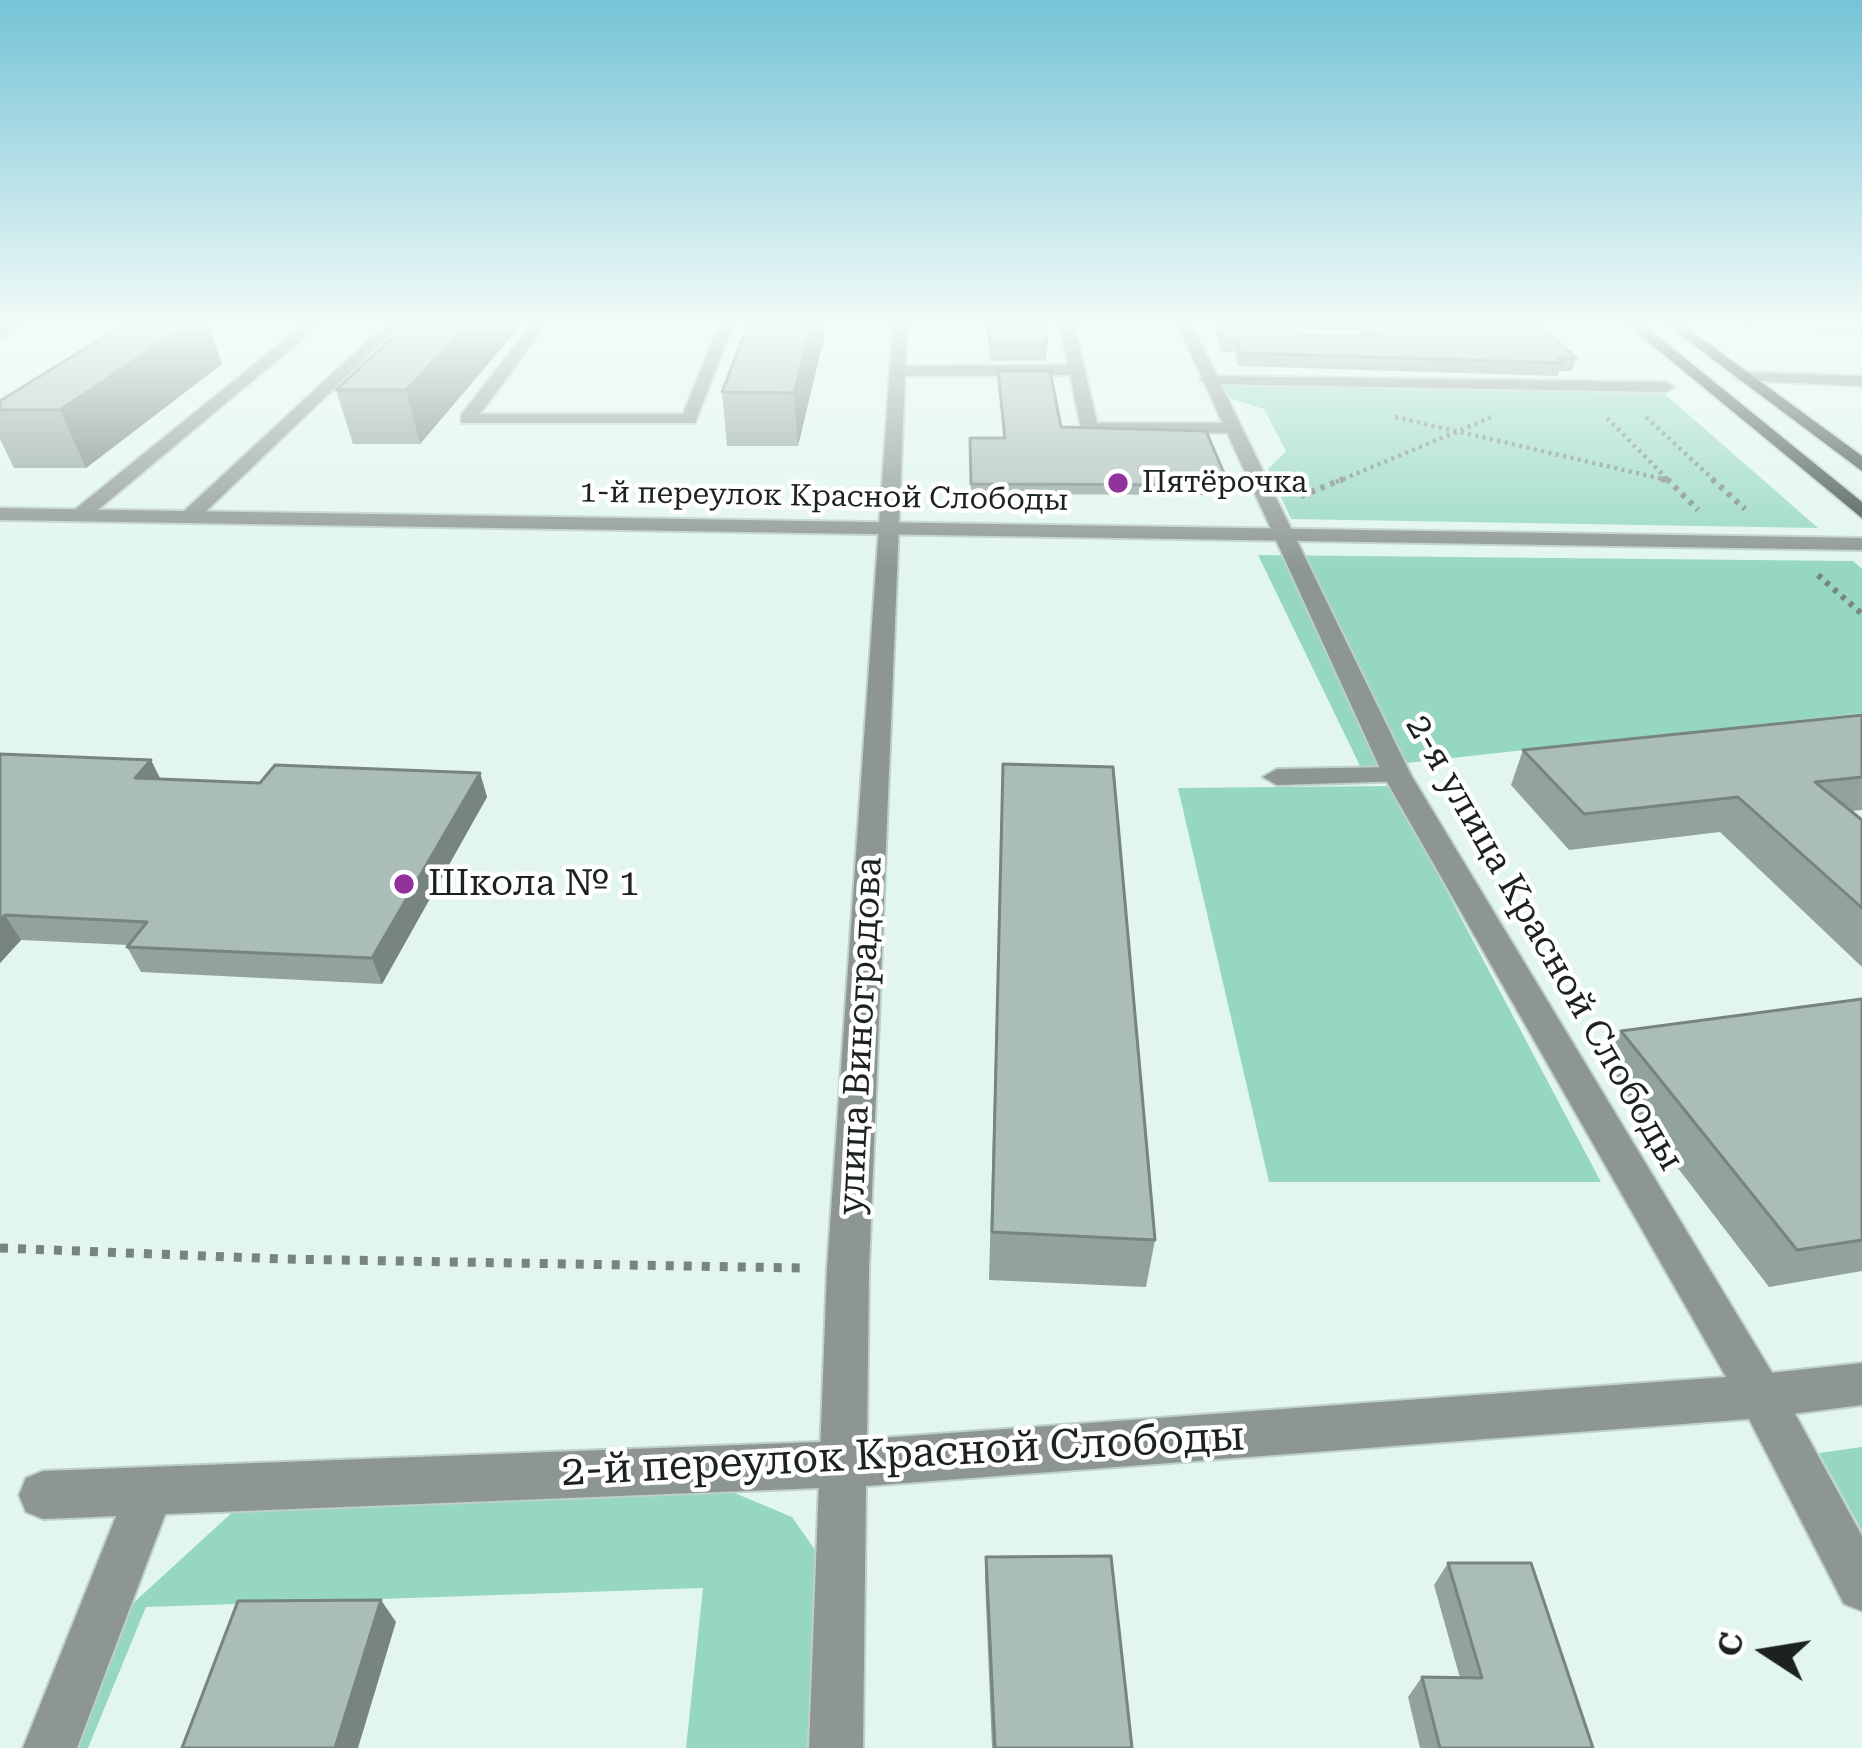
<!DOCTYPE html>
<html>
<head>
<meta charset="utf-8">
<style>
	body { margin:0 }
	#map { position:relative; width:1862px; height:1748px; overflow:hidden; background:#e2f6ef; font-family:"Roboto Serif",serif }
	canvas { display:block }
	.north { position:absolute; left:1706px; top:1592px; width:120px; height:120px; -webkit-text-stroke:9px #fff; paint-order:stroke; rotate:282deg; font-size:33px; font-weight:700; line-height:48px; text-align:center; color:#1b2220 }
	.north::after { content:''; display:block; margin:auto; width:42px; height:54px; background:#1b2220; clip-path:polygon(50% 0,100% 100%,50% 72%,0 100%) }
</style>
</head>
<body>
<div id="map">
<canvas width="1862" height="1748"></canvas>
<div class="north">С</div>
</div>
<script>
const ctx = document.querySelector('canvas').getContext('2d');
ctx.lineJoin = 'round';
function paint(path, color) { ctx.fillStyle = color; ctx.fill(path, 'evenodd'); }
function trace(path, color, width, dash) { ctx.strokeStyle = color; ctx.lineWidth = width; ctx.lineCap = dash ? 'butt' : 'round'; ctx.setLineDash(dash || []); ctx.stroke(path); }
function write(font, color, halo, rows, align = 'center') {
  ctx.font = font + ' "Roboto Serif",serif'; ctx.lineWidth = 9; ctx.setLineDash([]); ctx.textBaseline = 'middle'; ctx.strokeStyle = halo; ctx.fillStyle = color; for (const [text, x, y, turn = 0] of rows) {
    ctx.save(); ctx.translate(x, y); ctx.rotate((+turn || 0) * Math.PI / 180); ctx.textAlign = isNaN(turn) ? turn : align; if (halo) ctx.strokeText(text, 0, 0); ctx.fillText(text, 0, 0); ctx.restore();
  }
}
paint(new Path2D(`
	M1227,383L1658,388L1818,528L1291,519L1268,469L1286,451L1264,409L1226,397L1220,388Z
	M1258,555L1853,561L1862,569V713L1361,768Z
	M1391,786L1601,1182H1269L1178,788Z
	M1862,1447V1531L1819,1453Z
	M718,1486L792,1517L818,1554L807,1748H686L703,1588L146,1607L88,1748H71L130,1606L237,1508Z`), '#96d7c2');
const service = new Path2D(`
	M7,325H25L0,339V329Z
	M303,325H319L87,519H73V511Z
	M531,325H546L480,414H683L719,325H733L695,423H461V415Z
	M1060,325H1074L1097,423H1233L1242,428L1233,433H1090L1081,428L1070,375L897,376L889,371L897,366L1068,365Z
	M1281,325H1295L1300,335L1363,336L1356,325H1370L1380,341L1373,345L1295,343Z
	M1744,372L1862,376V386L1738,380V374Z
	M1202,376L1666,382L1674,387L1666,392L1208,384L1200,379Z
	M1397,767L1407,769L1411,775L1407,781L1277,785L1263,777L1277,769Z
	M1862,1363V1405L1761,1418L1745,1411L1739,1396L1745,1381L1761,1374Z
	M844,1441L861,1447L867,1464L861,1481L844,1487L43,1519L26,1512L19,1495L26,1478L43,1471Z`);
const minor = new Path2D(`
	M385,325H400L197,520H183V512Z
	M893,325H907L869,1269L867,1439L1726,1377L1383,775L1178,325H1192L1411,775L1777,1381L1862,1536V1611L1844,1604L1749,1419L866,1486L863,1748H809L827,1269Z
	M150,1467L167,1474L174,1491L77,1748H23L133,1474Z`);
const tertiary = new Path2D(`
	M0,508L1862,538V550L0,520Z`);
const primary = new Path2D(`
	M1628,325H1644L1862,502V518Z
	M1667,325H1683L1862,456V471Z`);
trace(service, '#bed0ca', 4);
trace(minor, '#bed0ca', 4);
trace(tertiary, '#bed0ca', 4);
trace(primary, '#bed0ca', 4);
trace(new Path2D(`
	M1734,328L1862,331
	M1395,417L1667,480
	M1646,417L1716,482
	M1607,418L1670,482
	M1336,482L1492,417`), '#778480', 4.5, [3, 4.5]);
trace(new Path2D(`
	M1661,479L1667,480
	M1667,479L1698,510
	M1712,479L1745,509
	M1301,496L1343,479
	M1818,575L1862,614`), '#778480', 6, [4.5, 6]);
trace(new Path2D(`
	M0,1248L283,1259L802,1268`), '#778480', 9, [8, 10]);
paint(service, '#8e9693');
paint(minor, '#8e9693');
paint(tertiary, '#8e9693');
paint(primary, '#3f4d48');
paint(new Path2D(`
	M123,325H208L222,364L86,468H14L0,439V401Z
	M406,325H521L420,444H353L336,390Z
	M827,325L798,446H727L722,392Z
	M987,325H1044L1047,344L1046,361H990Z
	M1213,325H1289L1297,335L1376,337L1379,335L1373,325H1540L1576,358L1572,371H1559L1558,376L1238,366L1235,353L1221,352Z
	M1299,325H1356L1355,331H1303Z
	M998,371L1061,427L1229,485L1227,495L971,494L970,438H1003Z
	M1862,715V810L1851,811L1862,820V967L1720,832L1569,850L1511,785L1523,750Z
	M0,754L160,779L260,783L480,773L487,797L382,984L141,972L127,947L128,945L21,940L0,963Z
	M1003,764L1155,1240L1146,1287L989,1280Z
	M1862,999V1271L1769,1287L1602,1069L1621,1031Z
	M986,1557L1132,1748H992L985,1579Z
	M1448,1563L1593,1748H1420L1408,1697L1422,1677L1460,1678L1434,1585Z`), '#92a39d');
paint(new Path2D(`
	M187,325H208L222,364L86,468L60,410Z
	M468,325H521L420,444L406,390Z
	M812,325H827L798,446L794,393Z
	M151,760L163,784L135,778Z
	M480,773L487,797L382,984L372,958Z
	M5,915L21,940L0,963V920Z
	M381,1600L396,1622L358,1748H335Z`), '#77847f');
const building = new Path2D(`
	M123,325H187L60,410H0V401Z
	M406,325H468L406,390H336Z
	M748,325H812L794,393L722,392Z
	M988,325H1044L1047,344H990Z
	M1218,325H1289L1297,335L1376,337L1387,330L1384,325H1540L1576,358H1557L1562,363L1240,353L1237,340H1223Z
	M998,371H1050L1061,427L1206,431L1229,485L971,484L970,438H1005Z
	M1862,715V777L1815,782L1862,820V908L1738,797L1584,814L1523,750Z
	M0,754L151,760L135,778L260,783L275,765L480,773L372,958L127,947L147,922L5,915L0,920Z
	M1003,764L1113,767L1155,1240L992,1232Z
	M1862,999V1240L1797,1250L1621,1031Z
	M1111,1556L1132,1748H995L986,1557Z
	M1448,1563H1531L1593,1748H1440L1422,1677L1482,1678Z
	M381,1600L335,1748H182L238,1601Z`);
paint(building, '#aabdb6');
trace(building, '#77847f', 3);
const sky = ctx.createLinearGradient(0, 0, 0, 570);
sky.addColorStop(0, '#75c3d6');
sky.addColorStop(0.57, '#f2fbf8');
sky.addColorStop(1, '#f2fbf800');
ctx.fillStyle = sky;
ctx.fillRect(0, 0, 1862, 570);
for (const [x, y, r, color] of [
	[1118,483,12,"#90339d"],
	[404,884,12,"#90339d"]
]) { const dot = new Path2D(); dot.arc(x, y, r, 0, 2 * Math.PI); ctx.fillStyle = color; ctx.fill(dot); trace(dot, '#fff', 4.5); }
write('30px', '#1b2220', '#fff', [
	["Пятёрочка",1142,483]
], 'left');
write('30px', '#1b2220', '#fff', [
	["1-й переулок Красной Слободы",824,497,1]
]);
write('36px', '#1b2220', '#fff', [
	["Школа № 1",428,884]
], 'left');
write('36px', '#1b2220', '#fff', [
	["2-я улица Красной Слободы",1544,943,60],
	["улица Виноградова",861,1036,-87]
]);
write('42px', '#1b2220', '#fff', [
	["2-й переулок Красной Слободы",903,1455,-3]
]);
</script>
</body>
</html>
